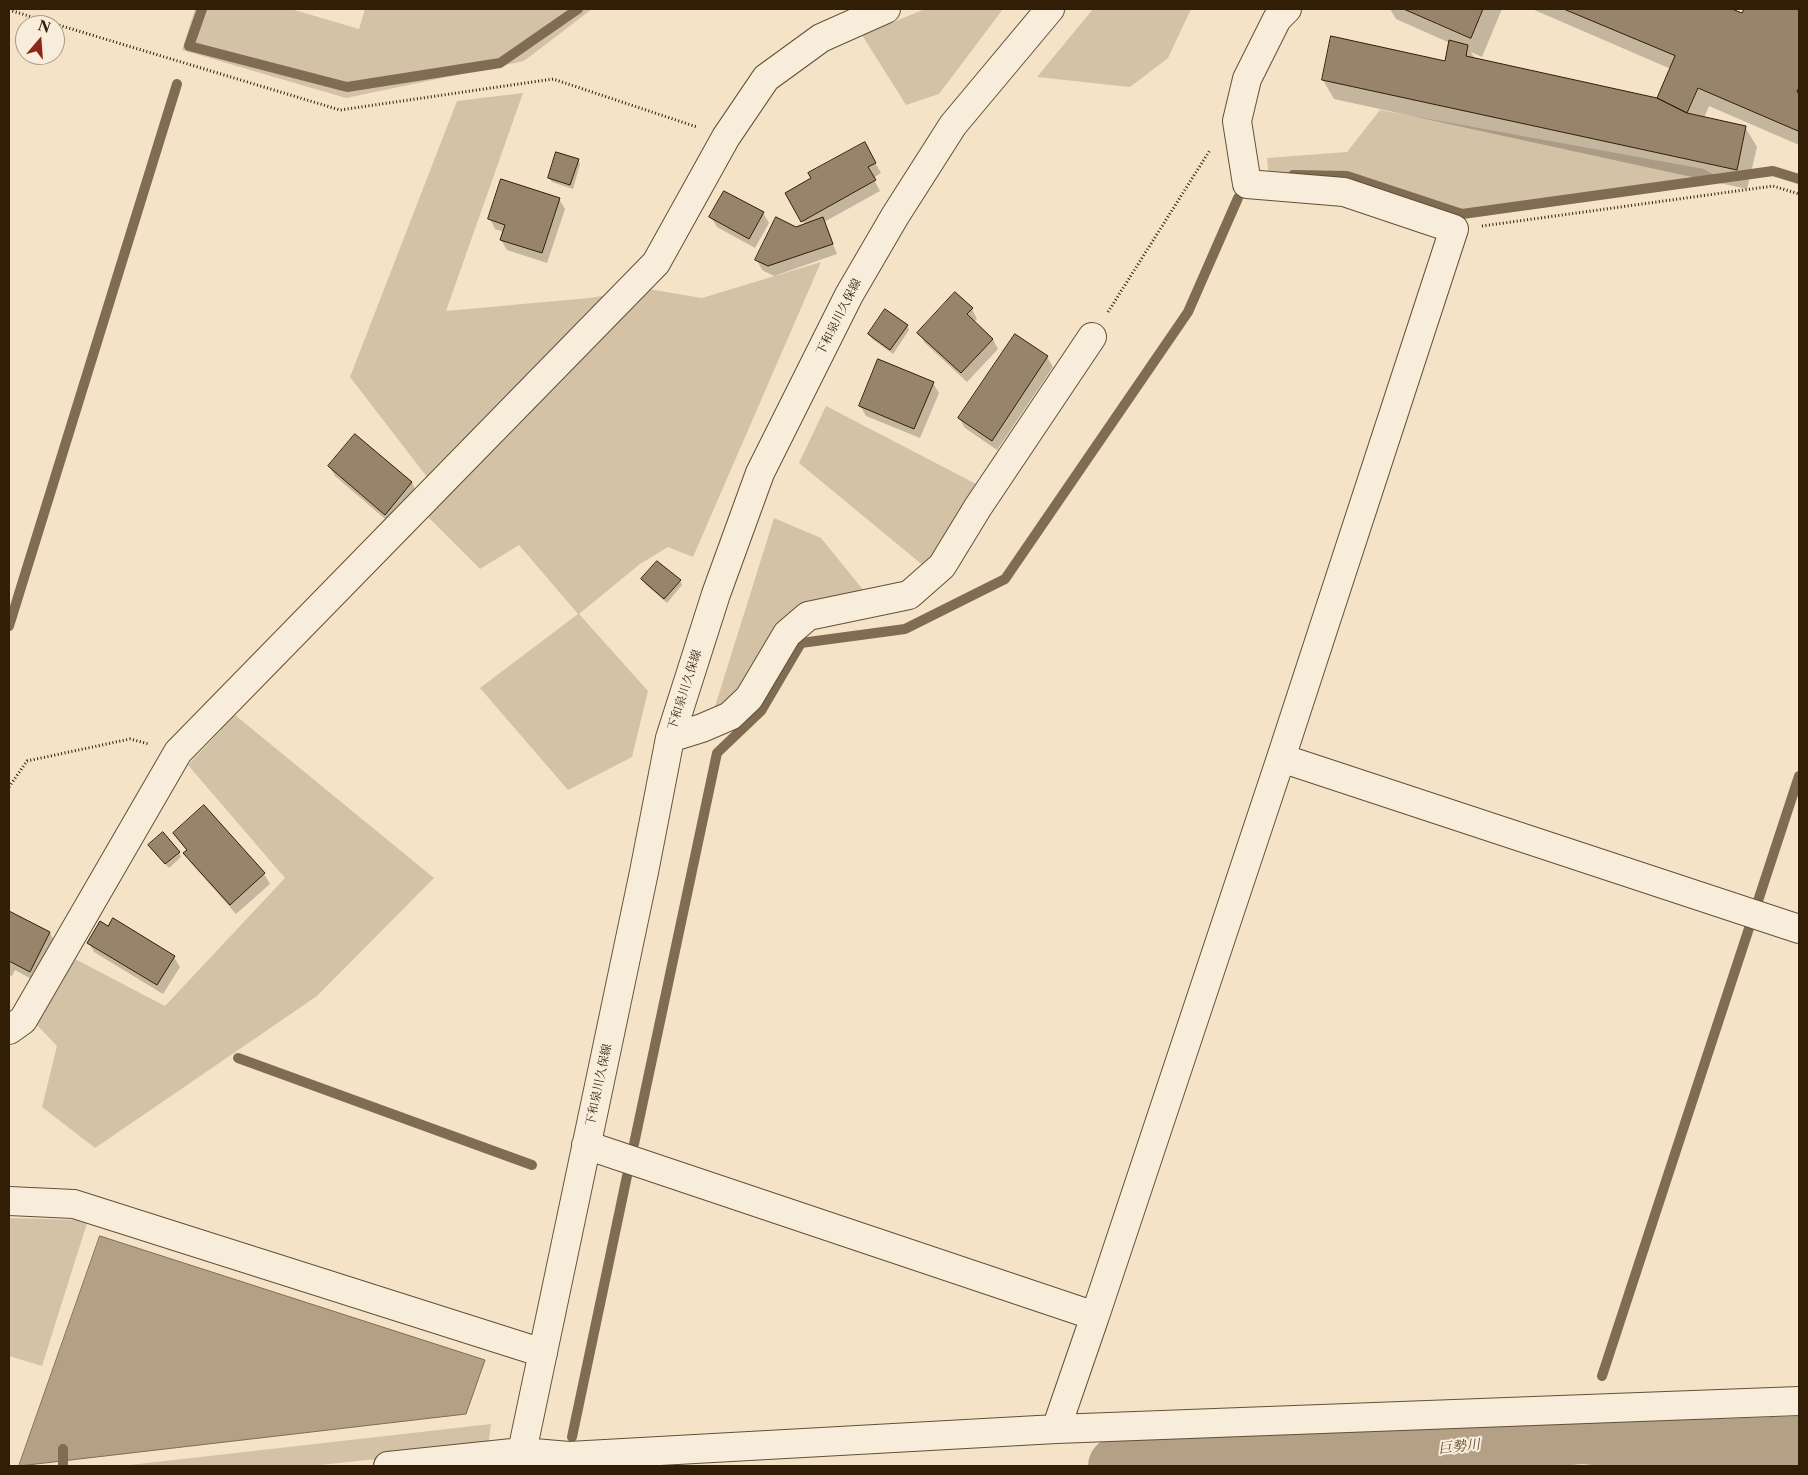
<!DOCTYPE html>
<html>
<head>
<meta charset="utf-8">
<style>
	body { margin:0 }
	#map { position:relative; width:1808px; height:1475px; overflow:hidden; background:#f5e3c7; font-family:"Libre Caslon Text",serif }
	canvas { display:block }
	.frame { position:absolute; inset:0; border:10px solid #321e06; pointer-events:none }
	.north { position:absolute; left:15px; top:15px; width:50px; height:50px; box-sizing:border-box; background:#f8eddb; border:1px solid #a99a86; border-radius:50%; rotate:18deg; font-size:14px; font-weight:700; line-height:20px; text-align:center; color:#321e06 }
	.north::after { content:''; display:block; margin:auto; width:18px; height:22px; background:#8f2418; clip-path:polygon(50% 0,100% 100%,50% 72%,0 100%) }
</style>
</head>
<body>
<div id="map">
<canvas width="1808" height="1475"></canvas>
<div class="frame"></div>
<div class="north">N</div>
</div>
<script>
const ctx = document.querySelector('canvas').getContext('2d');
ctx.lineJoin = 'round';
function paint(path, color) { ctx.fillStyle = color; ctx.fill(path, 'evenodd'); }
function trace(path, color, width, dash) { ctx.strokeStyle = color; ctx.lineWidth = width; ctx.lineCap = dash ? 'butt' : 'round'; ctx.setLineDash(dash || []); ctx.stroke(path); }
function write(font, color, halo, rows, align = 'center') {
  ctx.font = font + ' "Libre Caslon Text","Noto Serif JP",serif'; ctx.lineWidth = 4; ctx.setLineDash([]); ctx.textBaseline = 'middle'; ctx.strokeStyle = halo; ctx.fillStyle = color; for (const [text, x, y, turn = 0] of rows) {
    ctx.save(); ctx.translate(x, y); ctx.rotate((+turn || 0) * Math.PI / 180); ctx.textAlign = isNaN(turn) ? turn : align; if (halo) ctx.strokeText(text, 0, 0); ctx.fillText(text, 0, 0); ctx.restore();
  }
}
paint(new Path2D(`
	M195,9H291L359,29L365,9H592L524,61L346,98L182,50Z
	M925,9H1003L939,94L906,105L862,35Z
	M1093,9H1191L1168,58L1130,87L1037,77Z
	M523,93L446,311L589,298L648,289L702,298L821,262L693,557L668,547L640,564L579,614L648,691L632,757L568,790L480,688L578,614L519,545L480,569L425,514L427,477L350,377L457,101Z
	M1380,110L1704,169L1725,182L1457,220L1269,178L1267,158L1347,152Z
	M826,406L982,487L925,567L799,463Z
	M774,518L821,538L869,597L789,614L741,695L712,716Z
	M235,715L434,878L317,996L95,1148L42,1107L57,1046L36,1024L75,959L165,1006L285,878L188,765Z
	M9,1218L88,1220L42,1366L9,1356Z
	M491,1424L488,1447L311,1466H121Z`), '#d4c2a6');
const water = new Path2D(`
	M100,1236L485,1360L466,1414L19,1466Z`);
paint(water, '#b3a085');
trace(water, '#7f6c52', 1);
paint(new Path2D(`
	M1390,9H1502L1482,57L1471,52L1475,59L1658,99L1671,69L1532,9H1729L1743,15L1745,9H1799V145L1709,106L1704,118L1745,127L1757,147L1747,189L1334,99L1323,80L1446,62L1450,43L1396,19Z
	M864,144L881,173L873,178L880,191L824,222L837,254L774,276L762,270L757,260L796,228L805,225L787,193L813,179Z
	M578,160L580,164L573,189L552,182L549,178Z
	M559,199L565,209L547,263L507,250L501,240L504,232L495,229L490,219Z
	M763,213L769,223L755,248L717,227L711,217Z
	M972,309L977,319L974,322L993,339L998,349L967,382L925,343L919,333Z
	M907,325L909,330L893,354L872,339L869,334Z
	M1015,336L1047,357L1053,367L997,450L965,428L959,418Z
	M933,383L939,393L920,438L866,416L860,406Z
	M355,436L412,483L417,493L391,524L335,476L329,466Z
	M643,580L680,581L682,585L667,603L645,584Z
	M204,807L264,874L270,884L236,914L191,863L185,853L187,851L174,833Z
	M150,846L179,852L181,857L169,868Z
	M9,912L50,933L55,943L35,981L15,970L12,976L9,975Z
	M89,943L174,957L180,967L163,994L94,952Z`), '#0003');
trace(new Path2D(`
	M202,9L189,46L347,87L500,63L578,9
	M1293,175L1347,176L1462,214L1773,171L1799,179
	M9,626L177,84
	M238,1058L532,1165
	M634,1144L717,753L761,711L801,643L905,629L1005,579L1188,312L1238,198
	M1602,1376L1799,776
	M572,1437L627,1176
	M63,1466V1449`), '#7f6c52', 10);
trace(new Path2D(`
	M1117,1466L1419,1451L1582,1435L1719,1448L1799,1445`), '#b3a085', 58);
const building = new Path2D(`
	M1404,9H1483L1471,38Z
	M1564,9H1732L1742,13L1744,9H1799V87L1797,92L1799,93V127L1798,131L1698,88L1687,113L1657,98L1675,56Z
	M1331,36L1445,61L1449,40L1468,45L1466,56L1657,98L1687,113L1746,126L1737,170L1322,80Z
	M865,142L876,163L868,167L876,180L801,222L785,193L811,178L808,173Z
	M556,152L579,159L570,185L548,178Z
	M501,179L560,198L542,253L500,240L505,225L488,219Z
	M724,191L764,212L749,239L709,217Z
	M776,217L796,227L823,217L833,244L768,266L755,260Z
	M955,292L973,308L967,314L993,339L961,373L917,333Z
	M885,309L908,325L890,350L868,334Z
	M1015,334L1048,356L992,441L958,418Z
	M878,359L934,382L914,429L859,406Z
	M355,434L412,482L385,515L328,466Z
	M657,561L681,580L664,599L641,579Z
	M204,805L265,873L230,905L183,853L187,850L173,833Z
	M163,832L180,852L165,864L148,845Z
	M9,911L50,932L30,972L9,961Z
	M113,918L175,956L157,985L87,943L100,921L108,926Z`);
paint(building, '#97846a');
trace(building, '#321e06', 1);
const minor = new Path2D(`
	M670,738L702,728L730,716L749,698L787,634L808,616L909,595L942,566L978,507L1092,337
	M1281,758L1799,929
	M9,1030L23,1020L178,752L656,263L726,137L766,78L821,38L886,9
	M586,1145L1095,1316L1281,758L1454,229L1344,192L1247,184L1237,121L1247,79L1277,19L1287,9
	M9,1201L74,1204L543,1353
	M1056,1429L1095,1316
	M388,1466L522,1452L569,1456L1056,1429L1799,1401
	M519,1466L644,872L670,738L716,594L760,473L849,295L895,216L953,125L1050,9`);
trace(minor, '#634f36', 30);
trace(new Path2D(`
	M9,10L340,110L553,79L697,127
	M1482,226L1773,186L1799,194
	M1108,312L1210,150
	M9,787L27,761L130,739L149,744`), '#321e06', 3, [1, 2.5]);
trace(minor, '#f8eddb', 28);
write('12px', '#321e06', '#f8eddb', [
	["下和泉川久保線",839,317,-63],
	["下和泉川久保線",685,690,-72],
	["下和泉川久保線",599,1085,-78]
]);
write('italic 14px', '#5f4c32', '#f8eddb', [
	["巨勢川",1459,1447,-6]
]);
</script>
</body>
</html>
